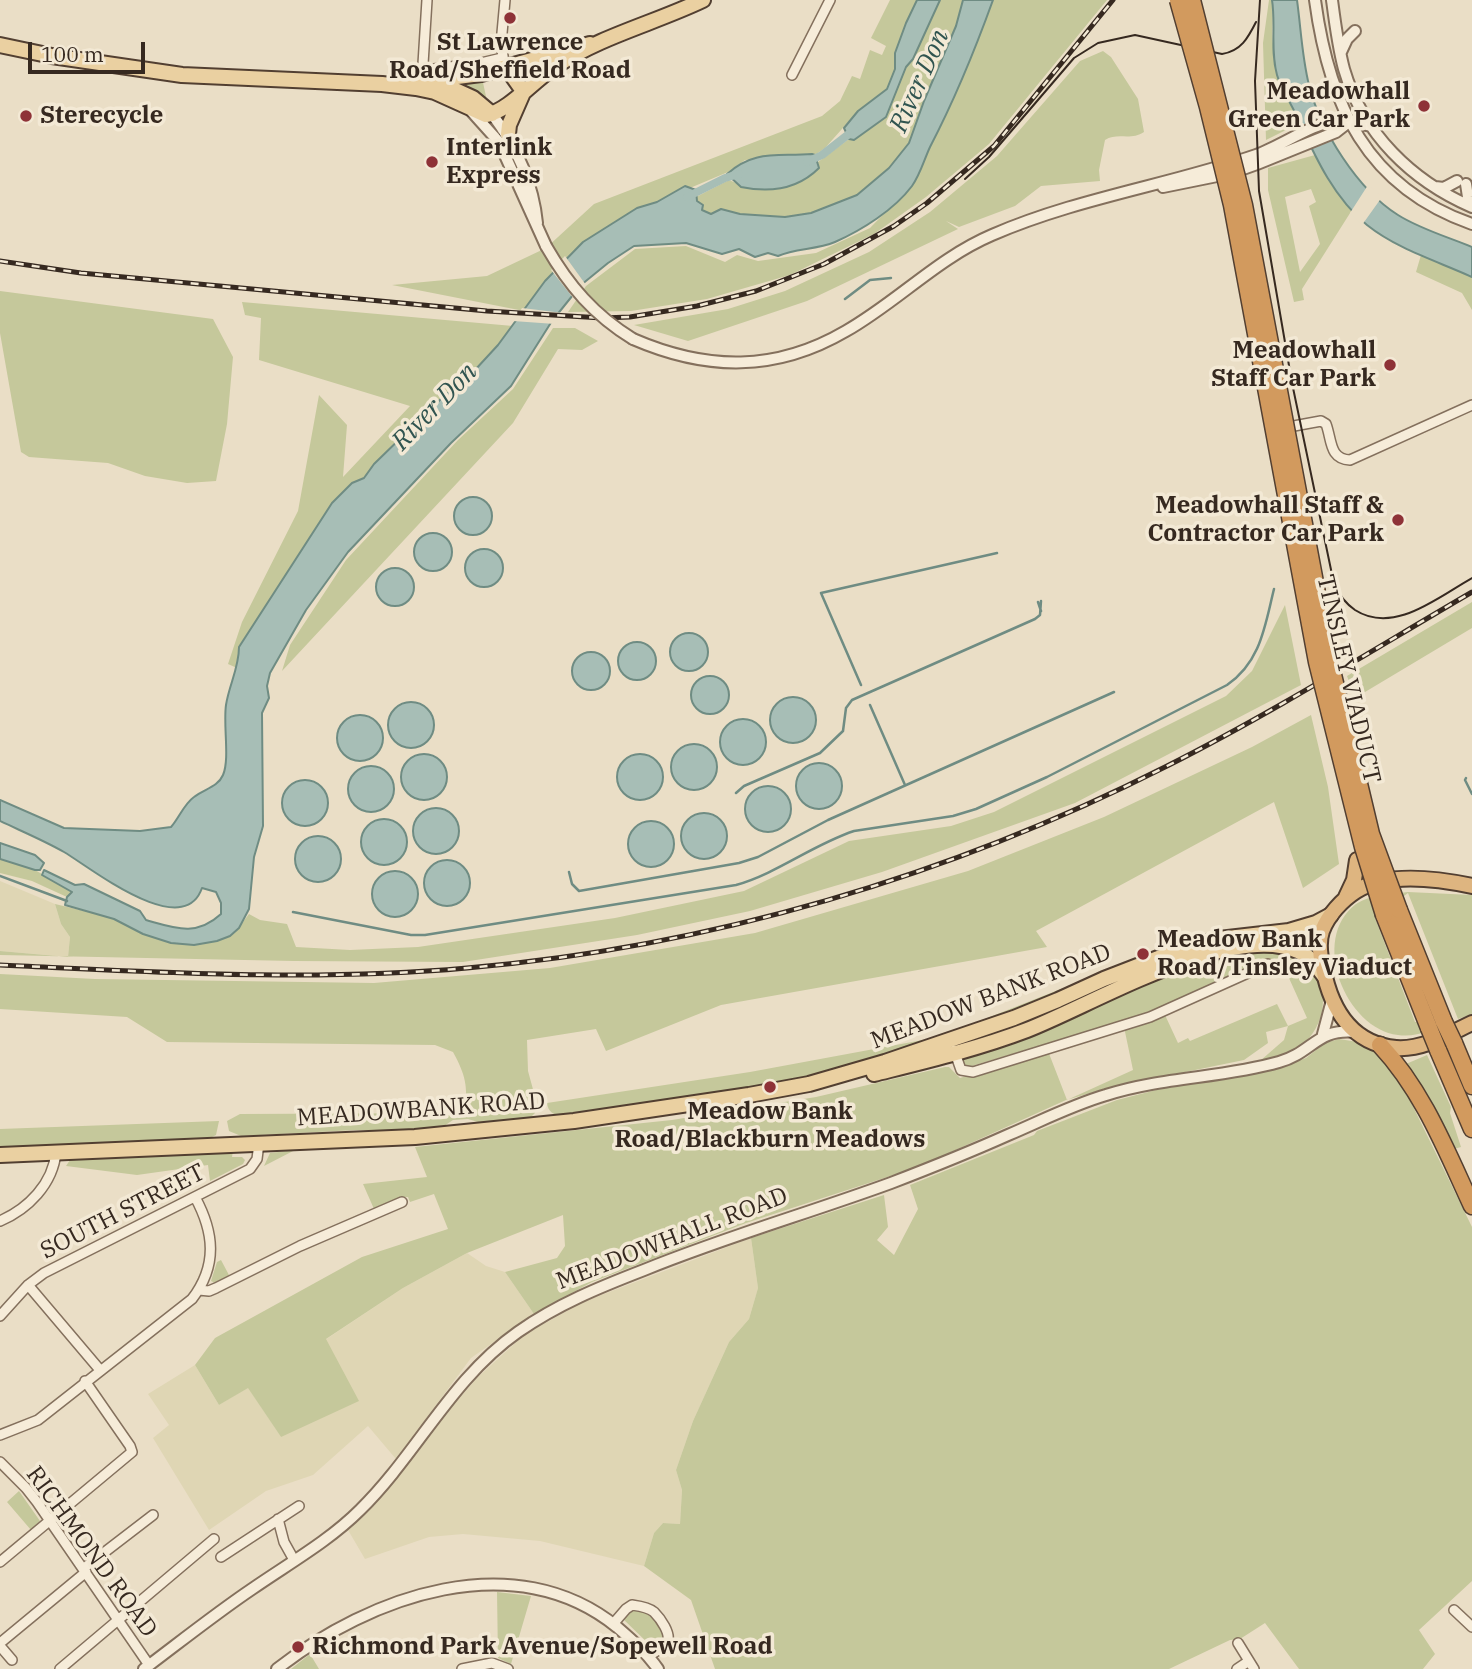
<!DOCTYPE html>
<html>
<head>
<meta charset="utf-8">
<style>
	body { margin:0 }
	#map { position:relative; width:1472px; height:1669px; overflow:hidden; background:#eadec6; font-family:"IBM Plex Serif",serif }
	canvas { display:block }
	.scale { position:absolute; left:28px; top:42px; width:117px; height:32px; box-sizing:border-box; border:4px solid #362920; border-top:0; padding-left:9px; font-size:21px; line-height:24px; white-space:nowrap; color:#362920; -webkit-text-stroke:5px #f3e9d5; paint-order:stroke }
</style>
</head>
<body>
<div id="map">
<canvas width="1472" height="1669"></canvas>
<div class="scale">100 m</div>
</div>
<script>
const ctx = document.querySelector('canvas').getContext('2d');
ctx.lineJoin = 'round';
function paint(path, color) { ctx.fillStyle = color; ctx.fill(path, 'evenodd'); }
function trace(path, color, width, dash) { ctx.strokeStyle = color; ctx.lineWidth = width; ctx.lineCap = dash ? 'butt' : 'round'; ctx.setLineDash(dash || []); ctx.stroke(path); }
function write(font, color, halo, rows, align = 'center') {
  ctx.font = font + ' "IBM Plex Serif",serif'; ctx.lineWidth = 7; ctx.setLineDash([]); ctx.textBaseline = 'middle'; ctx.strokeStyle = halo; ctx.fillStyle = color; for (const [text, x, y, turn = 0] of rows) {
    ctx.save(); ctx.translate(x, y); ctx.rotate((+turn || 0) * Math.PI / 180); ctx.textAlign = isNaN(turn) ? turn : align; if (halo) ctx.strokeText(text, 0, 0); ctx.fillText(text, 0, 0); ctx.restore();
  }
}
paint(new Path2D(`
	M0,881L55,904L61,924L70,937L68,957L0,951Z
	M751,1238L758,1288L749,1319L729,1342L693,1421L676,1470L682,1490L680,1524L663,1523L654,1533L644,1566L540,1541L463,1534L429,1537L365,1559L348,1530L391,1486L429,1433L477,1378L524,1335L583,1302Z
	M467,1253L486,1266L505,1272L534,1314L471,1358L396,1459L368,1426L313,1475L266,1491L209,1530L153,1438L169,1425L148,1394L195,1365L219,1405L248,1387L281,1437L325,1340L403,1288Z`), '#dfd6b4');
paint(new Path2D(`
	M890,0H917L906,23L895,53V69L887,89L858,111L825,148L815,155L745,160L728,172L690,188L685,186L657,202L637,208L583,242L545,281L524,311L392,285L487,276L546,248L594,204L822,116L840,101L852,76L860,79L870,50L882,55L886,46L871,38Z
	M940,0H963L956,26L924,101L909,143L889,168L857,195L811,213L785,217L740,214L721,209L711,214L702,210L696,197L729,180C769,198 783,188 819,168L818,162L849,139L854,140L889,110L906,67L913,59Z
	M993,0H1107L989,144L926,197L874,234L790,275L707,299L631,311L568,312L586,286L635,249L686,246L725,262L737,255L758,261L816,253L870,228L912,185L970,61Z
	M1269,0H1272C1274,15 1271,30 1273,44C1276,67 1291,102 1300,123L1266,140L1263,43Z
	M576,48L524,85L513,70Z
	M1103,51L1111,57L1138,99L1144,132C1131,141 1117,132 1105,140L1099,170L1100,181L1041,186L1015,206L959,227L946,221L958,229L807,301L688,341L634,325L728,309L785,291L869,252L930,212L997,156L1080,61Z
	M482,78L487,101L449,83Z
	M1315,155L1342,200L1352,210L1302,289L1304,300L1294,302L1268,190V168ZM1311,189L1316,202L1309,206L1320,244L1300,272L1285,197Z
	M1421,255L1472,277V310L1462,293L1416,272Z
	M0,291L213,319L233,357L227,424L216,481L187,483L145,476L108,463L29,457L21,452L0,333Z
	M242,302L513,326L498,345L463,383L446,394L374,464L364,478L352,483L332,503L239,647L237,668L228,664L242,622L298,511L319,395L347,425L343,477L410,406L259,360L261,318L245,315Z
	M553,328H575L598,341L582,350L558,349L513,423L282,671L290,645L346,560L458,440L513,389Z
	M1472,602V628L1355,698L1347,676Z
	M1285,605L1301,685L1075,803L882,872L750,911L637,935L463,962L294,961L0,955V951L68,957L70,937L61,924L55,904L210,941L236,931L249,914L260,920L287,924L296,947L350,950L418,947L615,918L744,891L849,841L951,826L994,812L1226,696L1252,671Z
	M1311,715L1328,787L1339,864L1303,888L1274,802L1036,931L1047,947L721,1005L606,1051L596,1029L527,1040L528,1071L537,1104L535,1113L530,1118L488,1125L468,1119L453,1120L444,1126L400,1130H356L241,1136L229,1131L227,1121L240,1114L464,1113C469,1087 465,1074 453,1052L435,1045L167,1042L127,1017L0,1009V974L95,979L374,983L550,968L755,933L968,871L1104,817L1252,747Z
	M0,859L35,870L71,891L72,895L67,897L32,881L0,873Z
	M1408,892L1472,895V1014L1458,1019L1408,893L1375,918L1415,1022L1450,1023C1434,1029 1416,1038 1398,1035C1346,1029 1309,939 1356,904C1371,894 1391,894 1408,892Z
	M1311,932L1309,950L1286,943L1134,971Z
	M1271,953C1283,954 1298,956 1307,964C1332,987 1326,1026 1301,1046C1289,1055 1274,1057 1260,1061L1284,1040L1288,1026L1266,1032L1268,1043L1244,1060L1112,1087L1066,1100L918,1167L746,1223L592,1282L534,1314L505,1272L557,1258L565,1246L563,1215L467,1253L403,1288L326,1339L359,1401L281,1437L248,1388L219,1405L195,1365L215,1338L362,1257L448,1229L434,1194L410,1202L408,1197H400L396,1201L374,1209L363,1184L427,1177L415,1147L672,1120L816,1097L945,1067H949L960,1078L1048,1051L1067,1100L1133,1070L1124,1027L1165,1015L1178,1043L1188,1038L1190,1041L1277,1004L1288,1026L1307,1018L1284,967L1280,961L1266,963L1163,1009L965,1068L960,1061L1088,1010L1195,963L1242,954Z
	M1081,981L1077,985L1012,1014L854,1066L713,1095L561,1116C553,1114 548,1112 547,1103L750,1072L939,1037Z
	M1092,990L1095,994C1051,1014 1005,1038 956,1046V1042Z
	M1339,1039L1364,1043L1382,1057L1400,1080L1472,1227V1581L1419,1630L1435,1654L1423,1669H1299L1265,1623L1240,1639L1230,1640L1169,1669H715L691,1600L644,1566L654,1533L663,1523L680,1524L682,1490L676,1470L693,1421L729,1342L749,1319L758,1288L751,1238L884,1195L888,1227L877,1240L894,1255L918,1209L910,1185L1034,1135L1037,1131L1117,1100L1184,1083L1268,1071L1306,1058L1325,1043Z
	M1427,1055L1451,1107L1450,1113L1461,1147L1454,1149L1406,1064Z
	M219,1121L216,1135L208,1139L0,1149V1129Z
	M295,1150L264,1166L270,1153Z
	M233,1151L232,1157H242L245,1160L243,1164L210,1181L208,1165L137,1175L66,1166L70,1160Z
	M221,1260L230,1277L215,1283L211,1281L217,1262Z
	M19,1491L40,1521L31,1530L7,1502Z
	M497,1592L531,1596L511,1664L498,1658Z
	M631,1610C650,1609 664,1624 663,1642L653,1648L622,1618Z
	M310,1654L319,1669H291Z`), '#c5c89b');
const water = new Path2D(`
	M917,0H940L913,59L906,67L886,117L854,140L849,139L844,128L858,111L887,89L895,69V53L906,23Z
	M963,0H993C975,50 955,99 930,147C924,160 920,175 912,186C894,210 862,230 835,242C816,250 796,248 778,256L768,253L755,257L739,249L722,254L686,243L634,246L608,263L581,285L552,321L511,386L451,443L348,552L306,610L270,673L267,686L269,698L262,713L263,826L254,857L249,909L239,928L230,936L217,941L194,945L171,943L143,934L114,919L65,905L67,897L72,892L42,875L44,870L75,885L84,884L140,911L146,920C175,928 196,937 221,914V903L216,892L202,888C183,942 91,868 64,852C43,840 21,831 0,821V800L64,828L140,831L171,827C179,818 184,804 194,797C204,789 218,787 223,775C230,759 223,725 226,705C229,685 239,668 239,647L332,503L352,483L364,478L374,464L446,394L463,383L498,345L545,281L583,242L637,208L657,202L685,186L696,190L697,201L703,205L702,210L711,214L721,209L740,214L785,217L811,213L857,195L889,168L909,143L924,101L956,26Z
	M1272,0H1297C1301,29 1302,57 1309,85C1320,130 1358,190 1398,215C1420,229 1448,237 1472,247V277C1437,261 1397,249 1367,225C1335,199 1316,159 1300,123C1294,108 1281,89 1277,75C1270,50 1276,25 1272,0Z
	M812,154L815,155L819,168C798,189 770,193 741,187L727,174C755,149 778,157 812,154Z
	M454 516a19 19 0 1 1 38 0a19 19 0 1 1-38 0Z
	M414 552a19 19 0 1 1 38 0a19 19 0 1 1-38 0Z
	M465 568a19 19 0 1 1 38 0a19 19 0 1 1-38 0Z
	M376 587a19 19 0 1 1 38 0a19 19 0 1 1-38 0Z
	M670 652a19 19 0 1 1 38 0a19 19 0 1 1-38 0Z
	M618 661a19 19 0 1 1 38 0a19 19 0 1 1-38 0Z
	M572 671a19 19 0 1 1 38 0a19 19 0 1 1-38 0Z
	M691 695a19 19 0 1 1 38 0a19 19 0 1 1-38 0Z
	M770 720a23 23 0 1 1 46 0a23 23 0 1 1-46 0Z
	M388 725a23 23 0 1 1 46 0a23 23 0 1 1-46 0Z
	M337 738a23 23 0 1 1 46 0a23 23 0 1 1-46 0Z
	M720 742a23 23 0 1 1 46 0a23 23 0 1 1-46 0Z
	M671 767a23 23 0 1 1 46 0a23 23 0 1 1-46 0Z
	M401 777a23 23 0 1 1 46 0a23 23 0 1 1-46 0Z
	M617 777a23 23 0 1 1 46 0a23 23 0 1 1-46 0Z
	M796 786a23 23 0 1 1 46 0a23 23 0 1 1-46 0Z
	M348 789a23 23 0 1 1 46 0a23 23 0 1 1-46 0Z
	M282 803a23 23 0 1 1 46 0a23 23 0 1 1-46 0Z
	M745 809a23 23 0 1 1 46 0a23 23 0 1 1-46 0Z
	M413 831a23 23 0 1 1 46 0a23 23 0 1 1-46 0Z
	M681 836a23 23 0 1 1 46 0a23 23 0 1 1-46 0Z
	M361 842a23 23 0 1 1 46 0a23 23 0 1 1-46 0Z
	M628 844a23 23 0 1 1 46 0a23 23 0 1 1-46 0Z
	M295 859a23 23 0 1 1 46 0a23 23 0 1 1-46 0Z
	M0,843L35,855L44,863L40,870H35L0,859Z
	M424 883a23 23 0 1 1 46 0a23 23 0 1 1-46 0Z
	M372 894a23 23 0 1 1 46 0a23 23 0 1 1-46 0Z`);
paint(water, '#a7beb6');
trace(water, '#6f8c83', 2);
paint(new Path2D(`
	M1368,185L1382,197L1362,225L1350,213Z
	M565,256L586,285L574,299L551,270Z
	M522,308L563,313L555,324L513,321Z`), '#eadec6');
trace(new Path2D(`
	M845,299L870,280L891,278
	M1038,602L1041,611
	M861,685L821,593L997,553
	M870,705L905,785
	M1466,778L1465,780L1472,794
	M736,793L744,786L820,753L843,731L846,708L852,700L1035,619L1040,615L1041,601
	M569,872L572,884L579,891L739,863L758,857L828,820L1114,692
	M0,876L67,901
	M293,912L411,935H425L736,885C778,873 812,845 854,831L953,816L976,809L1047,777L1227,685C1261,662 1265,625 1274,589`), '#6f8c83', 2.5);
trace(new Path2D(`
	M807,162L822,155L854,130
	M687,197L725,178L739,174`), '#a7beb6', 8);
const minor = new Path2D(`
	M504,62L501,44L505,0
	M434,69L481,63L502,58
	M792,75L830,0
	M422,80L427,0
	M1283,428L1321,421L1326,424C1332,440 1329,459 1350,460L1472,405
	M954,1050L961,1070L973,1072L1150,1017L1268,964
	M0,1221C28,1209 53,1184 56,1152
	M28,1285L100,1370
	M199,1290L209,1291L216,1288L300,1246L402,1202
	M0,1316L28,1285L44,1273L250,1169L257,1159L259,1143
	M0,1435L38,1420L192,1299C218,1265 214,1232 195,1197
	M0,1462L26,1488L37,1502L149,1665
	M278,1519L284,1542L294,1560
	M221,1557L299,1506
	M0,1562L132,1452L130,1446L85,1381
	M84,1568L153,1515
	M1454,1610L1472,1627
	M613,1624L626,1609L632,1605C639,1606 648,1607 654,1612C660,1618 672,1634 667,1643C664,1648 653,1653 648,1656
	M0,1643L86,1572
	M1238,1643L1254,1669
	M0,1646L12,1660
	M60,1669L214,1539
	M462,1669L492,1663L508,1669
	M1237,1669L1249,1661`);
const tertiary = new Path2D(`
	M1315,0C1329,104 1366,187 1472,224
	M1332,0C1335,23 1338,47 1344,69C1363,134 1412,181 1472,207
	M1341,52L1347,39L1355,31
	M472,112L499,142L546,246
	M492,114C516,146 533,183 537,223
	M1466,184L1468,197L1472,202
	M1163,187L1232,173L1257,164L1336,132L1350,121
	M1435,187L1444,188L1457,181
	M633,339C707,371 776,372 846,331C897,302 938,258 992,235C1077,198 1169,185 1256,155C1279,147 1312,124 1334,121C1347,120 1358,123 1371,126
	M1323,1034L1332,1000
	M144,1669C180,1642 215,1614 252,1589C288,1564 329,1541 360,1510C417,1454 451,1379 518,1332C558,1304 600,1287 644,1270C725,1237 809,1213 891,1183C930,1168 970,1152 1008,1135C1041,1121 1072,1105 1106,1095C1162,1077 1223,1078 1279,1062C1312,1053 1317,1028 1355,1032
	M277,1669C370,1596 515,1544 617,1627C632,1640 647,1653 658,1669`);
const primary = new Path2D(`
	M0,45L52,56L182,75L382,84L416,88L435,92L486,115C508,112 536,78 556,66C601,36 655,23 703,0
	M506,67L523,91
	M408,79L433,80L481,74L590,44
	M438,82L473,98L492,114
	M508,134L509,125L523,93
	M874,1074C926,1061 977,1049 1027,1030C1092,1005 1231,921 1298,951C1310,956 1317,967 1325,977
	M0,1155L415,1137L574,1121L749,1095L809,1084L885,1062L1014,1018L1058,1000L1104,979L1184,948L1219,939L1289,931L1316,923L1331,915`);
const trunk = new Path2D(`
	M1472,886C1439,879 1387,872 1356,891C1342,900 1328,915 1322,931C1318,943 1320,956 1323,968C1331,1009 1352,1044 1396,1048C1423,1050 1449,1034 1472,1023
	M1346,897L1354,880L1357,860`);
const motorway = new Path2D(`
	M1399,910L1444,1022
	M1384,915L1429,1028
	M1454,1043L1472,1086
	M1380,1045C1423,1091 1446,1150 1472,1206
	M1438,1050L1472,1129`);
trace(minor, '#84705d', 12);
trace(tertiary, '#84705d', 14);
trace(primary, '#523f31', 18);
trace(trunk, '#523f31', 18);
trace(motorway, '#523f31', 19);
trace(minor, '#f6ecd9', 9);
trace(tertiary, '#f6ecd9', 10);
trace(primary, '#ead0a1', 14);
trace(trunk, '#deb580', 14);
trace(motorway, '#d29a5e', 16);
trace(new Path2D(`
	M1260,0L1255,81L1259,191L1292,383L1334,584C1339,595 1345,603 1355,610C1394,635 1438,597 1472,578
	M965,179L989,157L1074,58L1098,43L1135,35L1222,54C1241,51 1248,38 1256,22`), '#362920', 2);
const rail = new Path2D(`
	M0,261L81,273L487,311L602,318L630,317L697,306L756,291L824,264L894,226L927,203L994,146L1113,0
	M0,965C156,972 312,982 467,968C710,947 950,876 1167,766C1272,713 1371,651 1472,592`);
trace(rail, '#362920', 5);
trace(rail, '#f3e9d5', 2.5, [8]);
const tertiaryBridge = new Path2D(`
	M546,246C569,286 594,315 633,339`);
const motorwayBridge = new Path2D(`
	M1178,0L1208,107L1232,205L1317,662L1363,847L1384,915
	M1192,0L1244,205L1330,662L1371,834L1399,910
	M1444,1022L1454,1043
	M1429,1028L1438,1050`);
trace(tertiaryBridge, '#84705d', 14, []);
trace(motorwayBridge, '#523f31', 19, []);
trace(tertiaryBridge, '#f6ecd9', 10);
trace(motorwayBridge, '#d29a5e', 16);
for (const [x, y, r, color] of [
	[510,18,7,"#8e3237"],
	[1424,106,7,"#8e3237"],
	[26,116,7,"#8e3237"],
	[432,162,7,"#8e3237"],
	[1390,365,7,"#8e3237"],
	[1398,520,7,"#8e3237"],
	[1143,954,7,"#8e3237"],
	[770,1087,7,"#8e3237"],
	[298,1647,7,"#8e3237"]
]) { const dot = new Path2D(); dot.arc(x, y, r, 0, 2 * Math.PI); ctx.fillStyle = color; ctx.fill(dot); trace(dot, '#f3e9d5', 2.5); }
write('bold 24px', '#362920', '#f3e9d5', [
	["St Lawrence",510,43,"center"],
	["Road/Sheffield Road",510,71,"center"],
	["Meadowhall",1410,92,"right"],
	["Green Car Park",1410,120,"right"],
	["Sterecycle",40,116],
	["Interlink",446,148],
	["Express",446,176],
	["Meadowhall",1376,351,"right"],
	["Staff Car Park",1376,379,"right"],
	["Meadowhall Staff &",1384,506,"right"],
	["Contractor Car Park",1384,534,"right"],
	["Meadow Bank",1157,940],
	["Road/Tinsley Viaduct",1157,968],
	["Meadow Bank",770,1112,"center"],
	["Road/Blackburn Meadows",770,1140,"center"],
	["Richmond Park Avenue/Sopewell Road",312,1647]
], 'left');
write('24px', '#362920', '#f3e9d5', [
	["TINSLEY VIADUCT",1348,679,77],
	["MEADOW BANK ROAD",991,997,-21],
	["MEADOWBANK ROAD",421,1110,-4],
	["SOUTH STREET",123,1212,-27],
	["MEADOWHALL ROAD",672,1239,-21],
	["RICHMOND ROAD",91,1552,54]
]);
write('italic 26px', '#305450', '#f3e9d5', [
	["River Don",920,81,-66],
	["River Don",435,407,-46]
]);
</script>
</body>
</html>
